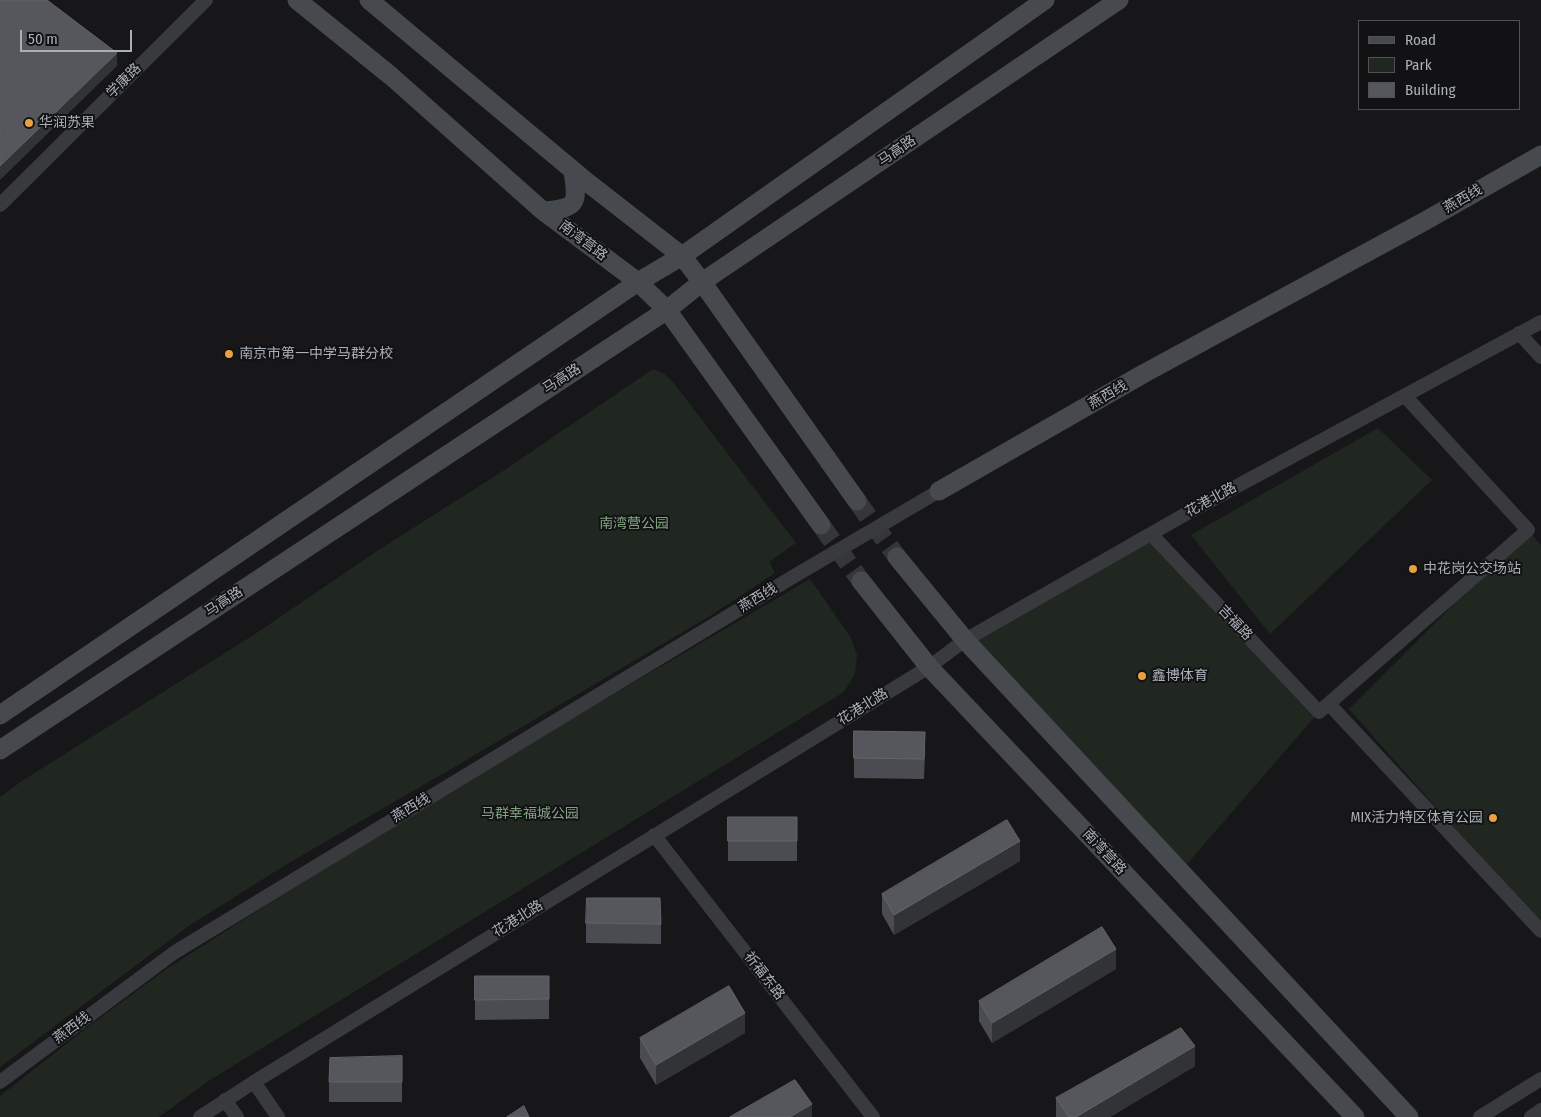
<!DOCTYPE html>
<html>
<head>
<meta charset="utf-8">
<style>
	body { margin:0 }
	#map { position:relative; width:1541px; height:1117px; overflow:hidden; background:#171719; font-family:"Fira Sans Condensed",sans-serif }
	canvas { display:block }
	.legend { position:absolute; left:1358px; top:20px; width:162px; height:90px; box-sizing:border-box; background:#121214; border:1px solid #4f5156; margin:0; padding:6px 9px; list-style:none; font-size:15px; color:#aab0b8 }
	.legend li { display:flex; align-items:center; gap:10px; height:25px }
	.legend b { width:25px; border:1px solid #4f5156 }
	.scale { position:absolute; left:20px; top:30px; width:112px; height:22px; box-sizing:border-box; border:2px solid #aab0b8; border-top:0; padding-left:6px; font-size:15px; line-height:18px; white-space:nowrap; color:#aab0b8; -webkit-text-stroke:4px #121214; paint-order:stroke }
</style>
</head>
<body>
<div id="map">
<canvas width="1541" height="1117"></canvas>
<ul class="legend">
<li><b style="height:6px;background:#46494e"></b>Road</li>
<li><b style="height:14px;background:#1f2720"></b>Park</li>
<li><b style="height:14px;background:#55575c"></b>Building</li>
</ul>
<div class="scale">50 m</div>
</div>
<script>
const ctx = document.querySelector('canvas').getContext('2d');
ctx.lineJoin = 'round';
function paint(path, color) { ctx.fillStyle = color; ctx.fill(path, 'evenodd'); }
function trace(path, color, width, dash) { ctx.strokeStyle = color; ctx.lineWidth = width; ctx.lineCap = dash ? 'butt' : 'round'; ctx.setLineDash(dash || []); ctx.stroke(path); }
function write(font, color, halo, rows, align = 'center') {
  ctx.font = font + ' "Fira Sans Condensed","Noto Sans SC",sans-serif'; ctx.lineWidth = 4; ctx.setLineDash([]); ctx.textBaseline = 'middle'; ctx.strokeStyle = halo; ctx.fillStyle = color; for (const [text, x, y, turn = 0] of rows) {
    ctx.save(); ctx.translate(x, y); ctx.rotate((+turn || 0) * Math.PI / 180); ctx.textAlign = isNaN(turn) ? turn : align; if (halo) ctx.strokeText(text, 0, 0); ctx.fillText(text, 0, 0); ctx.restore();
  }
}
paint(new Path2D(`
	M653,369L664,374L673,382L796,543L769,562L775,573L710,616L451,769L292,861L190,925L0,1067V797L22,781L255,634L377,551L503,471Z
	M1378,428L1432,480L1270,634L1191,535Z
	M1528,530L1541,545V926L1349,709Z
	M1151,534L1319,712L1180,872L965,640Z
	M810,579L850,636L857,655L855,674L844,692L210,1080L159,1117H0V1096L89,1026L165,970L265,906L505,758Z`), '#1f2720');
trace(new Path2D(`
	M857,501L897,557
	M821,525L861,581`), '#343639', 19, [19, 9]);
trace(new Path2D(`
	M0,205L206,0
	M1519,333L1541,357
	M1151,534L1319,712L1528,530L1405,396
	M1329,704L1541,931
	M654,835L873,1117
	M0,1082L175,952L791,578L939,491
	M254,1082L278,1117
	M225,1100L237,1117
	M200,1117L254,1082L929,667L965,640L1191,511L1541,322
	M1480,1117L1541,1079
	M1531,1117L1541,1110`), '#383a3e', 14);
trace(new Path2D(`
	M297,0L391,76L543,211L638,282L667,310L821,525
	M369,0L587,182L682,256L702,282L857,501
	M543,211C578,208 578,204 573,171
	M939,491L1143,374L1425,221L1541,155
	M897,557L965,640L1409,1117
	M861,581L929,667L1355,1117
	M0,715L638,282L682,256L1045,0
	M0,750L667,310L702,282L1119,0`), '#46494e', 19);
paint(new Path2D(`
	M925,752L924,779L854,778V758Z
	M728,817H797V861H728Z
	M1020,861L894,935L882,914V894Z
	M586,923L661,924V944L586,943Z
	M1116,969L992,1043L979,1021V1001Z
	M475,976H549V1019L475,1020Z
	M745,1033L656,1085L640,1058V1038Z
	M402,1056V1102H329V1082Z
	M1195,1066L1110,1117H1056V1098Z`), '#4b4c51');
paint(new Path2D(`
	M117,53V66L0,180V166Z
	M1020,841V861L894,935V915Z
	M1116,949V969L992,1043V1023Z
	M745,1013V1033L656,1085V1065Z
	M1195,1046V1066L1110,1117H1076Z
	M812,1104V1117H790Z`), '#323336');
const building = new Path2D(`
	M0,0H47L117,53L0,166Z
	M854,731L925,732L924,759L854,758Z
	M728,817H797V841H728Z
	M1007,820L1020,841L894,915L882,894Z
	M587,898H660L661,924L586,923Z
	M1102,927L1116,949L992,1023L979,1001Z
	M475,976H549V999L475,1000Z
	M729,986L745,1013L656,1065L640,1038Z
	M1181,1028L1195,1046L1076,1117H1069L1056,1098Z
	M402,1056V1082H329L330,1058Z
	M795,1080L812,1104L790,1117H730Z
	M524,1106L529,1117H507Z`);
paint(building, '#55575c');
trace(building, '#63656a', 1);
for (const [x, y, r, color] of [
	[29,123,5,"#e9a03f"],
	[229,354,5,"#e9a03f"],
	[1413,569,5,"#e9a03f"],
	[1142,676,5,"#e9a03f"],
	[1493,818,5,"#e9a03f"]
]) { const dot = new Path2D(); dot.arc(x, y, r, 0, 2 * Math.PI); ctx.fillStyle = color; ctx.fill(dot); trace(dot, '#121214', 2); }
write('14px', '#aab0b8', '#121214', [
	["学康路",124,81,-45],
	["马高路",897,151,-34],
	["燕西线",1463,199,-30],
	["南湾营路",583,241,37],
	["马高路",562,379,-33],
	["燕西线",1108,395,-30],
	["花港北路",1211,500,-29],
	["燕西线",758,598,-31],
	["马高路",224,602,-33],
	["吉福路",1235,623,47],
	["花港北路",863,707,-32],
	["燕西线",411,808,-31],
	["南湾营路",1104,852,47],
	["花港北路",518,919,-32],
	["祈福东路",764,976,52],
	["燕西线",72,1028,-37]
]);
write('14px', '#aab0b8', '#121214', [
	["华润苏果",39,123],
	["南京市第一中学马群分校",239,354],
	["中花岗公交场站",1423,569],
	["鑫博体育",1152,676],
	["MIX活力特区体育公园",1483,818,"right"]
], 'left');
write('14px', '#83a282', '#121214', [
	["南湾营公园",634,524],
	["马群幸福城公园",530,814]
]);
</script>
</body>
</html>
